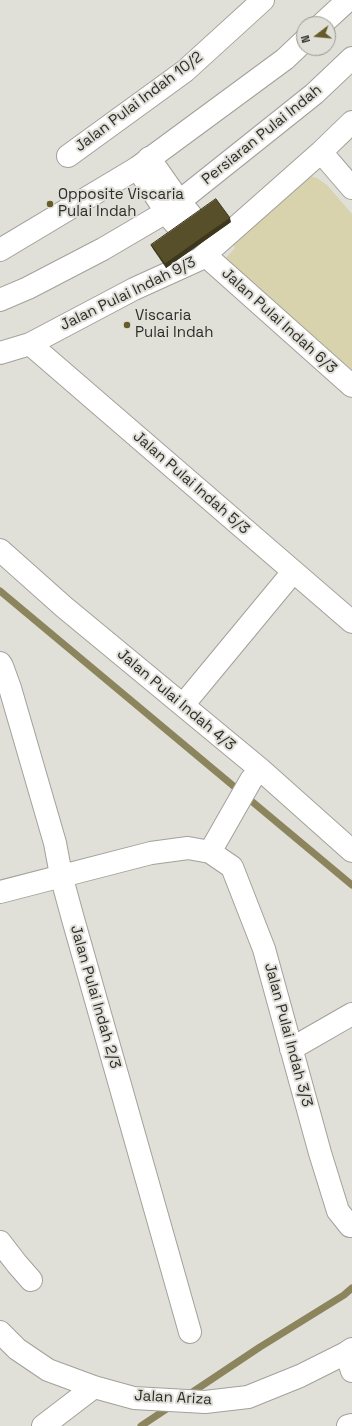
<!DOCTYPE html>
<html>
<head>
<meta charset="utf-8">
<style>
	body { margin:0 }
	#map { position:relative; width:352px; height:1426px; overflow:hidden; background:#e0dfd8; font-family:"Space Grotesk",sans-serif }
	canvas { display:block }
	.north { position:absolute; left:296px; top:16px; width:40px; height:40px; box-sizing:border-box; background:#e0dfd8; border:1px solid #989892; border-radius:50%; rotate:254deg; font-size:11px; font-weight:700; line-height:16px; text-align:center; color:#2d2d2a }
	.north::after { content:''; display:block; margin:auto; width:14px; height:18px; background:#655c29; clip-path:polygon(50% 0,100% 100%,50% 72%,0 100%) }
</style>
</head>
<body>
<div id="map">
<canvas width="352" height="1426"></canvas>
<div class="north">N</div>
</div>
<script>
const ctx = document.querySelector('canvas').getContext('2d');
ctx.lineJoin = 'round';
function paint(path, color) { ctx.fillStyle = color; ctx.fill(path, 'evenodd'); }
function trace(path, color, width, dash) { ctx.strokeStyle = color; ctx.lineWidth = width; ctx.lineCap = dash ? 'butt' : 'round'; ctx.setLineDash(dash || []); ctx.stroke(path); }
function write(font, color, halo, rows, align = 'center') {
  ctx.font = font + ' "Space Grotesk",sans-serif'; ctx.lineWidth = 4; ctx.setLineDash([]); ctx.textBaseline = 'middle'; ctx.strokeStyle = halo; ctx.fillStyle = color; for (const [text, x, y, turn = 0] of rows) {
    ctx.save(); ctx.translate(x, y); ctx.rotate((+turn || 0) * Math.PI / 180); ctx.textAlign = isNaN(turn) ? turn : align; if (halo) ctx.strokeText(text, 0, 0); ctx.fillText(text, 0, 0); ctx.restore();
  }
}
paint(new Path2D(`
	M307,175L317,178L327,185L352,214V370L223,261L235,248L230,242Z`), '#d8d2ad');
trace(new Path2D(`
	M0,591L352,885
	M188,1395L260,1347L344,1295L352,1288
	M141,1426L171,1406`), '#8b845d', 7);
const minor = new Path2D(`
	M321,152L352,188
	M68,156L185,71L263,0
	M149,158L180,202L194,219
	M137,168L171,219L180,229
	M205,255L352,386
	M30,344L352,622
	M0,353L30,344L134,289L200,259L321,152L352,122
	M0,550L64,607L260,769L352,851
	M0,663L2,666L10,688L55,843L61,875L73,919L190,1332
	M183,705L293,572
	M210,852L251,780L260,769
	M0,892L151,853L188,848L210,852L232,867L264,949L320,1153L338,1211L350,1226H352
	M291,1049L352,1014
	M0,1242L17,1264L31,1280
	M0,1332L17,1349L48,1370L94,1387L134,1398L205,1402L248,1397L300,1376L346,1353L352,1349
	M346,1353L352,1371
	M43,1426L94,1387
	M348,1426L352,1425`);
const major = new Path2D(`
	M322,24L348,0
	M0,250L137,168L285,59L304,41
	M0,300L28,288L103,249L166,212L314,94L352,58`);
trace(minor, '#a2a19b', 24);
trace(major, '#a2a19b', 24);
trace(minor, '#fff', 22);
trace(major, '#fff', 22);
paint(new Path2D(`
	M231,222L166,268L153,249L151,245Z`), '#4a4424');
paint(new Path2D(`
	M230,218L231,222L166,268L165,264Z`), '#3c371d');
const building = new Path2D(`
	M216,199L230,218L165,264L151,245Z`);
paint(building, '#564f2a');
trace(building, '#3c371d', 1);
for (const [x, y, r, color] of [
	[50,204,4,"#655c29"],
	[127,325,4,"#655c29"]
]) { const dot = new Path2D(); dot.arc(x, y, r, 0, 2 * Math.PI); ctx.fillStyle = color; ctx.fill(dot); trace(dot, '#e0dfd8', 1.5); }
write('15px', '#2d2d2a', '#e0dfd8', [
	["Jalan Pulai Indah 10/2",139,102,-37],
	["Persiaran Pulai Indah",262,135,-39],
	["Jalan Pulai Indah 9/3",128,294,-26],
	["Jalan Pulai Indah 6/3",279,321,42],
	["Jalan Pulai Indah 5/3",191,483,41],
	["Jalan Pulai Indah 4/3",176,700,40],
	["Jalan Pulai Indah 2/3",95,997,74],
	["Jalan Pulai Indah 3/3",288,1035,75],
	["Jalan Ariza",173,1398,3]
]);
write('15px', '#2d2d2a', '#e0dfd8', [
	["Opposite Viscaria",58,195],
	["Pulai Indah",58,212],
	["Viscaria",135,316],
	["Pulai Indah",135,333]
], 'left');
</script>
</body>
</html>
